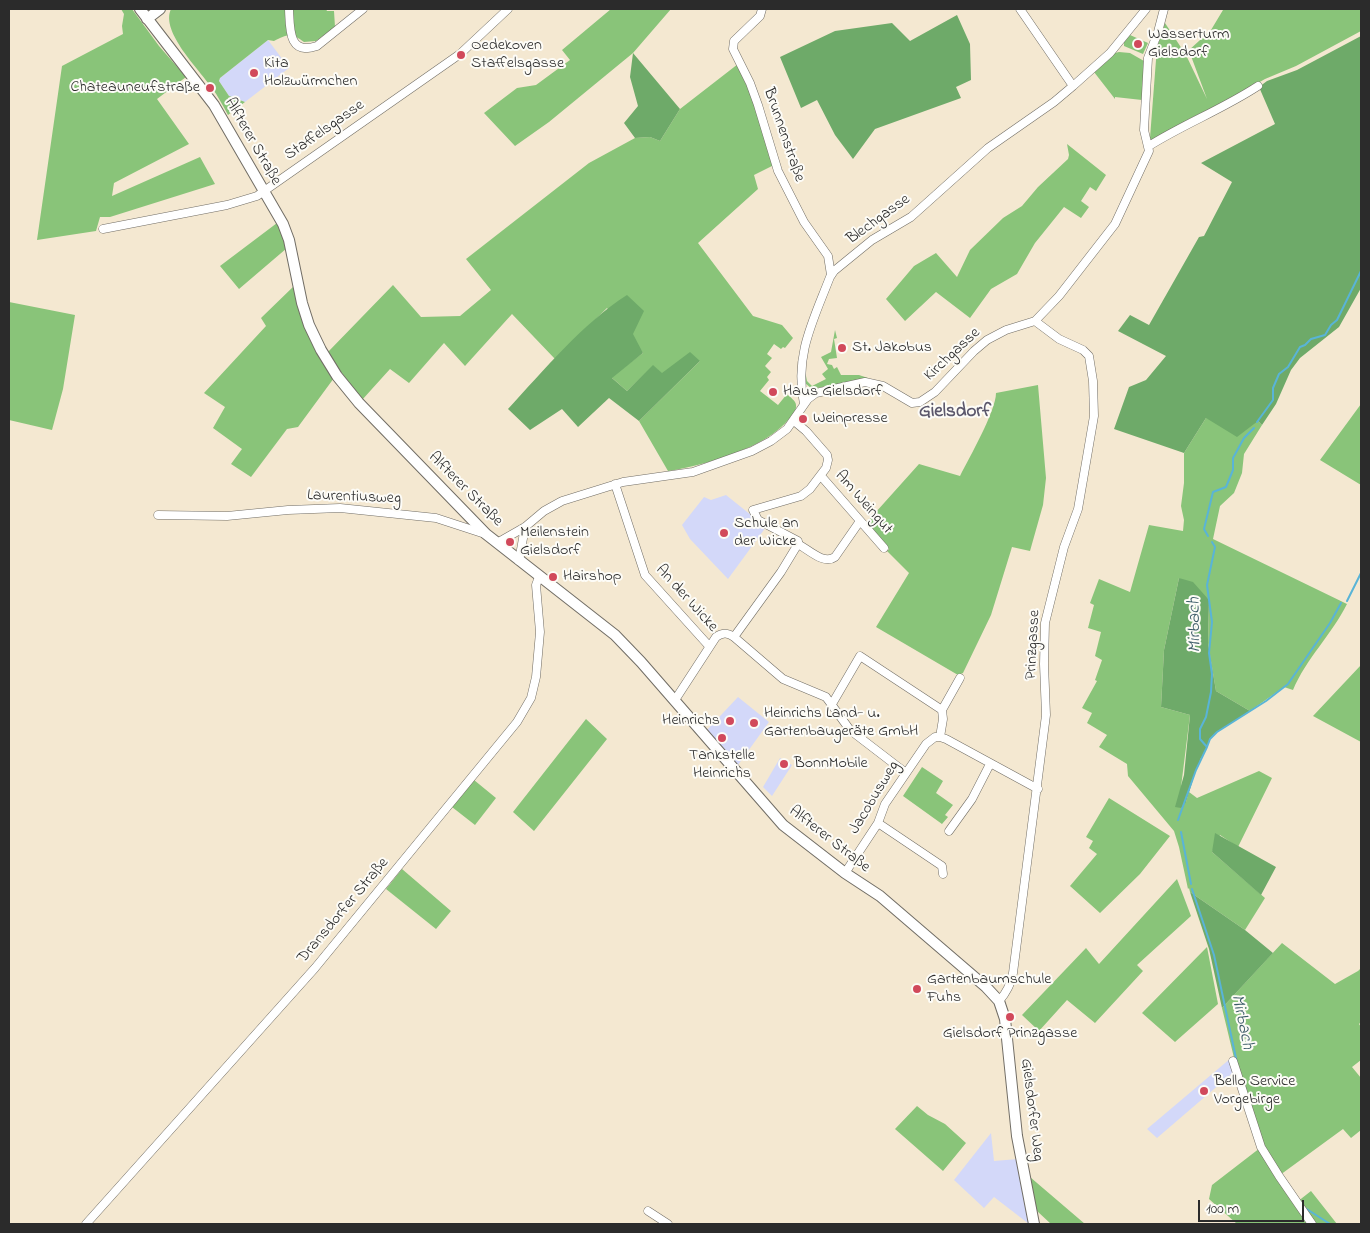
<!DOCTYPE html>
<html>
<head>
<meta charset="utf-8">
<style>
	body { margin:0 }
	#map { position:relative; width:1370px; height:1233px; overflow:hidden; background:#f4e8d1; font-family:"Indie Flower",sans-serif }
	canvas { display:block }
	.frame { position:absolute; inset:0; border:10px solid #2b2b2b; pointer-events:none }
	.scale { position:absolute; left:1198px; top:1200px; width:106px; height:22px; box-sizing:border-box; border:2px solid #2b2b2b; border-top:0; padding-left:6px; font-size:15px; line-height:18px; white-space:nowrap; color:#2b2b2b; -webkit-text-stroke:4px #fdfcf7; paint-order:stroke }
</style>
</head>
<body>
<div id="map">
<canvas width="1370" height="1233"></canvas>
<div class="frame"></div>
<div class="scale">100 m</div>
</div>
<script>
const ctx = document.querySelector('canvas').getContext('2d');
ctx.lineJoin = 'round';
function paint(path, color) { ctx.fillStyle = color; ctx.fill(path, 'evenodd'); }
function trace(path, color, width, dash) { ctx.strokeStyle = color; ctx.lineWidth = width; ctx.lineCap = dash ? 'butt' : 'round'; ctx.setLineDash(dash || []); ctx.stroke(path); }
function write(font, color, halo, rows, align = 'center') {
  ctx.font = font + ' "Indie Flower",sans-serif'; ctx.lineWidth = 4; ctx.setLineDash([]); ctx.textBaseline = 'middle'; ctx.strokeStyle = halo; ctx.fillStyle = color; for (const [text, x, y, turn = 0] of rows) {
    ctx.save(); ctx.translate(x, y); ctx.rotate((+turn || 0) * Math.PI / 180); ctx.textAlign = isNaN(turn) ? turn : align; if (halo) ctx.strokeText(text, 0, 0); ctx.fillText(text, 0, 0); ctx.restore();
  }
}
paint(new Path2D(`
	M268,40L289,68L245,102L229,96L219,81L220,78Z
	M726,495L766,527L728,579L690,539L682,525L704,497L711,500Z
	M738,697L769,722L738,765L706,731Z
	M780,758L792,765L772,796L763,787Z
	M1231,1058L1235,1071L1157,1138L1147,1129Z
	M991,1133L994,1161L1018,1159L1029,1224L994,1197L984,1208L954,1180Z`), '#d3d8f9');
paint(new Path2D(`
	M121,9H132L159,46L186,77L157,99L189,144L114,183L112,196L200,157L215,184L110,217H100L96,231L37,240L62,66L123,34L122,26L124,14Z
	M171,9H326L327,11H334L335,27L316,41L304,42C292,33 287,34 274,41L268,40L220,78L219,81L229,96L245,102L228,115C223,106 218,96 212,88C200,70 160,32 171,9Z
	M611,9H671L633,53L549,122L515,146L484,113L517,88L536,85L570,60L562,50Z
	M1221,9H1361V31L1296,66L1265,79L1228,100L1189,119L1152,141L1150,138L1157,47L1165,23L1186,55L1207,99L1191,56L1188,51L1211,30L1223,10Z
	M1130,35L1148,43L1143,54L1124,46V42Z
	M1119,52L1130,53L1144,61L1142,100L1115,97V99L1094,72L1115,53Z
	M738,64L749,88L774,165L754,175L758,189L698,243L753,316L782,325L793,338L785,348L783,347L781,349L774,344L767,354L772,358L765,366L771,372L767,377L769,380L760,391L778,405L787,394C790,397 796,401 796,405C797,410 792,415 789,419C766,448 703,466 668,471L639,421L700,361L662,374L653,366L627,391L611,377L643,353L607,308L555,359L512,314L465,366L444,343L409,383L390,369L362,400L327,353L393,285L421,317L460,316L491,290L466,259L589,163L635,138L650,137L660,141L680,109Z
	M1067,144L1106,175L1096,191L1090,187L1081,201L1089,207L1081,218L1064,207L1035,243L1017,274L991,289L970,318L936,292L905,321L886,299L914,266L936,253L957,277L970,250L1003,218L1022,206L1038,187L1068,159L1069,155Z
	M277,223L287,248L239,289L220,266Z
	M295,285L334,378L298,427L287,429L251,477L231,464L242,449L213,428L225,407L204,393L266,326L261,318Z
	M9,302L75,315L63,389L52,430L9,420Z
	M835,330L837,338L834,339L837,358L829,359L827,364L832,365L834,369L837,367L841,375H859L868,378L812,389L805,383V371L807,381L812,386L826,379L822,374L828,369L821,357L831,352Z
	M1038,385L1046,478L1043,505L1030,551L1012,547L991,615L963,673L958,675L876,627L909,573L887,551L889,549L867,522L919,464L960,476C969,458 996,411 996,393Z
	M1361,404V485L1320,460Z
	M1206,418L1258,421L1262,425L1244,454L1242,473L1234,493L1220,506L1213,539L1347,604C1332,634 1306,659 1293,690L1284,687L1250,711L1216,691L1208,643L1209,600L1179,578L1164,650L1161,707L1190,715L1181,787L1186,802L1189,792L1197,798L1259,771L1272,778L1238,847L1220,835L1212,852L1265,898L1245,930L1190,892L1189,888L1188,889L1179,847L1174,831L1128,776L1127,764L1099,747L1107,735L1087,723L1092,713L1082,708L1097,681L1095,680L1102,660L1095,656L1101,632L1088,628L1094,605L1090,603L1099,579L1130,592L1149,525L1183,531L1184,520L1181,506L1184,483V453Z
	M1361,665V742L1313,716Z
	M586,719L607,739L534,831L513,812Z
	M922,767L943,781L936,793L953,805L945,815L948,817L942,824L903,796Z
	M474,780L496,798L475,825L452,807Z
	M1109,798L1170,836L1140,874L1100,913L1070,886L1097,854L1089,848L1093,841L1086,837Z
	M402,869L451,911L436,929L386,889Z
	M1177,879L1191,916L1137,965L1143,971L1095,1023L1067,1000L1039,1031L1022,1015L1086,948L1099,964Z
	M1282,943L1335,984L1358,971L1361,968V1022L1359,1024L1361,1027V1060L1352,1067L1361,1078V1130L1351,1138L1343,1129L1280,1175L1262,1148L1235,1062L1222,1008Z
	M1207,947L1218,1004L1175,1042L1142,1013Z
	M917,1106L928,1115L945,1124L966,1143L943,1171L895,1129Z
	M1260,1148L1310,1224H1237L1209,1199L1212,1185Z
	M1030,1177L1085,1224H1051L1037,1211Z
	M1311,1191L1337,1224H1313L1297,1202Z`), '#89c479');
paint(new Path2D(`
	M957,15L970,44L971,80L956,87L961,98L875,129L853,159L835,135L817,100L801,108L780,57L835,31L892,23L910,41Z
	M1361,36V288L1339,327L1300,358L1291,370L1276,404L1262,425L1258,421L1237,437L1206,418L1184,453L1114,429L1129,387L1146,380L1166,356L1118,331L1130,315L1149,325L1199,237L1204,236L1232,182L1201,163L1275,124L1259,87L1267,81L1297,70Z
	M633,53L680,109L660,141L650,137L635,138L624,123L638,106L630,77Z
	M627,295L644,311L633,334L643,353L612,378L627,391L653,365L662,373L690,352L700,361L639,421L609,398L578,427L562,409L530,430L508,409C545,369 582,324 627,295Z
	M1179,578L1193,582L1209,600L1208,643L1216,691L1250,711L1217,732L1210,739L1204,754L1201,758L1196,770L1186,802L1181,808L1175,807L1184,775L1190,715L1161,707L1164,650Z
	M1215,833L1276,867L1261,895L1212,852Z
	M1190,892L1245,930L1273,953L1222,1008L1209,949Z`), '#6eaa69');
trace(new Path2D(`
	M1257,422L1273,400V388L1279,374L1288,367L1300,347L1305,345L1311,339L1325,335L1331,325L1337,320L1361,271
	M1208,536L1204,529L1213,492L1226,487L1233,470V458L1244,438L1254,428
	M1347,601L1361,573
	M1207,747L1210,739L1217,732L1266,701L1288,684L1330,623L1341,603
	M1178,820L1196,770L1207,747L1200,739V729L1206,717L1211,692L1212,674L1209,653L1212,622L1207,585L1215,547L1212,542
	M1181,832L1191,884
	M1192,889L1214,955L1237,1063
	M1305,1208L1330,1224`), '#59b4d7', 2);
const minor = new Path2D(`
	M289,9C290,28 288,56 317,46L363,9
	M762,9L760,16L734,41L733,49L750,83L758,105L778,171L804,222L828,256L831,275
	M1020,9L1073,86
	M1149,146C1184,124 1223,109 1258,86
	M103,229L227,205L257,196L460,54L508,9
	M804,404C794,356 813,321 830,277L834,271L872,240L911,217L988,148L1054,102L1073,86L1110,53L1146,9
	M794,421L806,431L827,455L828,460L826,468L810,489L801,496L753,510L758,520L798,541V544
	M821,476L884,548
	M615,484L645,575L709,646
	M158,515L227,516L288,510L340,508L436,518L485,534
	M497,543L525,527L544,511L562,501L623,482L693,472L752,451L771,441L787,429L808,399L816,393L865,382L883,386L912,403L920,402L935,392L974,351L987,340L1006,330L1035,321L1059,296L1115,224L1149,151L1144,130L1148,58L1158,32L1164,9
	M519,561L525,527
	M734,637L783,679L826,697L850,730L906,773
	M675,700L716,637C723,632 728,633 734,637L781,572L798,544C809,550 824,565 835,557L860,521
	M832,704L860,656L942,710
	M940,737L943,719L942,710L960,678
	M878,823L942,866L943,874
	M949,831L972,799L990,764
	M845,873L878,823L885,804L926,744L935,737H940L946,739L1038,789
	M999,1001C1007,992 1010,985 1013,973L1046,715L1044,664L1045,623L1064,547L1078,509L1094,416L1093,381L1089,356L1083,350L1059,339L1035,321
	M1233,1061L1261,1147L1279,1176L1312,1224
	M648,1211L668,1224
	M86,1224L315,968L517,722L531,698L536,677L540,632L536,585L539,577`);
const tertiary = new Path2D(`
	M140,9L214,105L283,224L289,240L302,303L309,325L321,350L337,376L359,403L486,534L615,635L641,662L783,825L845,873L880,896L986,987L999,1001L1005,1019L1017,1136L1034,1224
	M147,19L160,9`);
trace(minor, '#716d65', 9);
trace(tertiary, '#716d65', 12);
trace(minor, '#fff', 8);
trace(tertiary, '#fff', 10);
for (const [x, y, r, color] of [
	[1138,44,5,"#d1495b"],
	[461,55,5,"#d1495b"],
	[254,73,5,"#d1495b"],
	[210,88,5,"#d1495b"],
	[842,348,5,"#d1495b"],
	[773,392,5,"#d1495b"],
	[803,419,5,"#d1495b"],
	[724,533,5,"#d1495b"],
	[510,542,5,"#d1495b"],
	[553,577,5,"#d1495b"],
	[730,721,5,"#d1495b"],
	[754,723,5,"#d1495b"],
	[722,738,5,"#d1495b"],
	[784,764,5,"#d1495b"],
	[917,989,5,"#d1495b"],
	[1010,1017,5,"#d1495b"],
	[1204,1091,5,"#d1495b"]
]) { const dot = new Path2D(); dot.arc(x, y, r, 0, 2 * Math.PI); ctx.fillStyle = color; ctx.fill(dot); trace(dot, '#fdfcf7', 2); }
write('16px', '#2b2b2b', '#fdfcf7', [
	["Wasserturm",1148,35],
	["Gielsdorf",1148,53],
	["Oedekoven",471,46],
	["Staffelsgasse",471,64],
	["Kita",264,64],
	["Holzwürmchen",264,82],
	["Chateauneufstraße",200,88,"right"],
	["St. Jakobus",852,348],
	["Haus Gielsdorf",783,392],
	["Weinpresse",813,419],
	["Schule an",734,524],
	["der Wicke",734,542],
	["Meilenstein",520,533],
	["Gielsdorf",520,551],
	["Hairshop",563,577],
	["Heinrichs Land- u.",764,714],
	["Gartenbaugeräte GmbH",764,732],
	["Heinrichs",720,721,"right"],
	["Tankstelle",722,756,"center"],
	["Heinrichs",722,774,"center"],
	["BonnMobile",794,764],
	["Gartenbaumschule",927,980],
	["Fuhs",927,998],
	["Gielsdorf Prinzgasse",1010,1034,"center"],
	["Bello Service",1214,1082],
	["Vorgebirge",1214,1100]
], 'left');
write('16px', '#2b2b2b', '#fdfcf7', [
	["Staffelsgasse",325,131,-35],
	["Brunnenstraße",783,135,71],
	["Alfterer Straße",252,142,60],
	["Blechgasse",879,220,-36],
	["Kirchgasse",953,355,-43],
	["Alfterer Straße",465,490,45],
	["Laurentiusweg",354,498,2],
	["Am Weingut",863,503,49],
	["An der Wicke",686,599,48],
	["Prinzgasse",1034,645,-87],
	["Jacobusweg",875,798,-59],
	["Alfterer Straße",829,840,38],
	["Dransdorfer Straße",344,911,-50],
	["Gielsdorfer Weg",1031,1110,83]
]);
write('italic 18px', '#3b5b67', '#fdfcf7', [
	["Mirbach",1196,625,-91],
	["Mirbach",1241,1022,78]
]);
write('bold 19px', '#5c586c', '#fdfcf7', [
	["Gielsdorf",955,413]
]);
</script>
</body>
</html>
